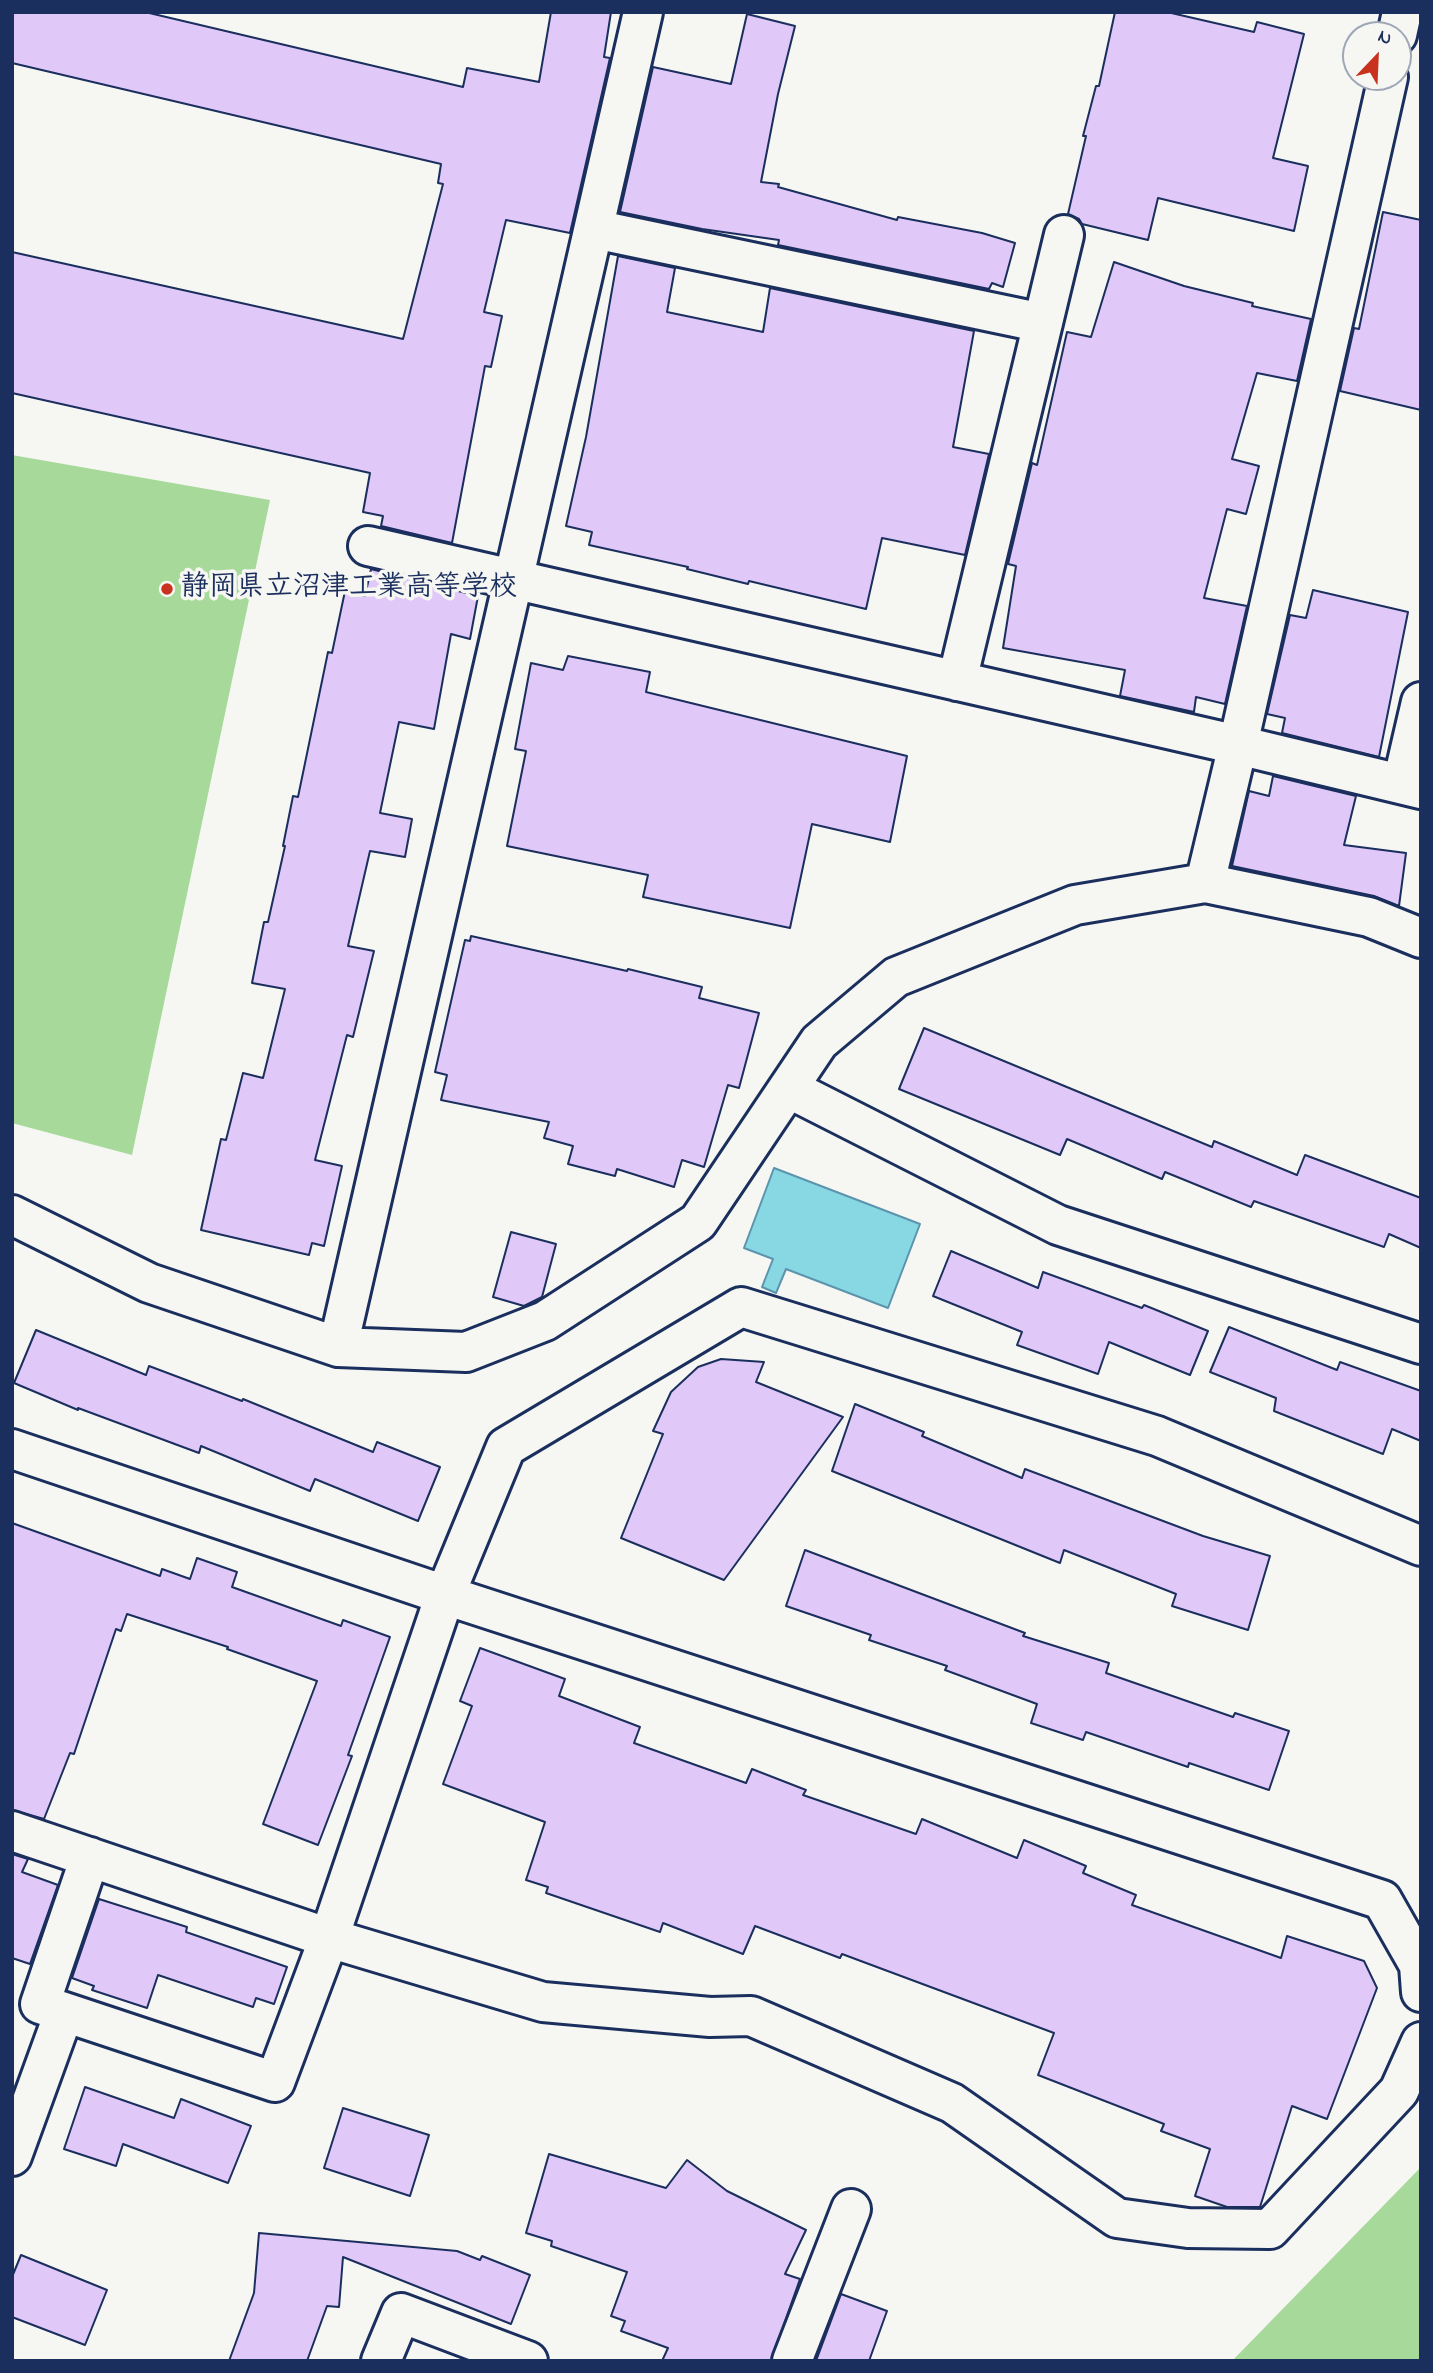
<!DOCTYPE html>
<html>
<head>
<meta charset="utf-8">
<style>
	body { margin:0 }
	#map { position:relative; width:1433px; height:2373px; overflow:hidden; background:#f6f6f2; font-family:"Indie Flower",sans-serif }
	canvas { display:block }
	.frame { position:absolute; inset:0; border:14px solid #1b2f5e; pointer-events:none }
	.north { position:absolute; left:1342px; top:21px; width:70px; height:70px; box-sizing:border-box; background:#f6f6f2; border:2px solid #9ea6b7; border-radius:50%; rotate:23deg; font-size:19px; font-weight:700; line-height:28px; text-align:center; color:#1b2f5e }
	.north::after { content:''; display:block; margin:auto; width:24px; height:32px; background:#c8321e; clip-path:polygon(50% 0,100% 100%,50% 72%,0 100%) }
</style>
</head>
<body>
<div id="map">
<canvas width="1433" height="2373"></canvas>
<div class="frame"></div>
<div class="north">N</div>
</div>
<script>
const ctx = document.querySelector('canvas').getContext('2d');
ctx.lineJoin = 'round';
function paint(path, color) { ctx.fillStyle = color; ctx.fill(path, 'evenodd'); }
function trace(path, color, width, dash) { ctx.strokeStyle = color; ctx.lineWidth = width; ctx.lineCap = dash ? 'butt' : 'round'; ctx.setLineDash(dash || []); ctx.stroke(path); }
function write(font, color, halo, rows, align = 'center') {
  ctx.font = font + ' "Indie Flower","Klee One",sans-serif'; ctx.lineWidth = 7; ctx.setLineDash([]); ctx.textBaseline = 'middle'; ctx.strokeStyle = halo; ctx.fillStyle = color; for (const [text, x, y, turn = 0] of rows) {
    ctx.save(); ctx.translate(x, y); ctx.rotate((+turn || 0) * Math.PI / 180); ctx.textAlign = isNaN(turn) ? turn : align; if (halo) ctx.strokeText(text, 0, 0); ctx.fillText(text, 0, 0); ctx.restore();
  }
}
paint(new Path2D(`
	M12,455L270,500L132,1155L12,1123Z
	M1421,2167V2361H1232Z`), '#a7d99a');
const water = new Path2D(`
	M774,1168L920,1224L888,1308L786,1269L776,1293L762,1287L773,1259L744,1248Z`);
paint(water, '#88d8e3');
trace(water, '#5c94ae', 2);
const building = new Path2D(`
	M12,12H145L463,87L467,68L539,82L551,12H611L604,57L610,58L570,233L506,220L484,312L502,316L491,367L485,366L452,543L381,526L383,516L363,512L370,473L12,393V252L403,339L443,184L438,183L441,164L12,63Z
	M1115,12H1167L1254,32L1257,22L1304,34L1273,158L1308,166L1294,231L1158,198L1148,240L1082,224L1079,219L1068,214L1086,136H1083L1096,86H1099Z
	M747,14L795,26L778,94L761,182L779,184L778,187L897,220L898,217L982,233L1015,243L1003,287L992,283L989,289L778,245L779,240L702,229L620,212L653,67L731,84Z
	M1383,212L1421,220V410L1340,391L1354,328L1359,329Z
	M618,256L675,268L667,312L763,332L770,288L974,331L953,447L989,454L965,555L882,538L866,609L749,581L748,584L687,569L688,567L589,545L592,532L566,526L586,437Z
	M1114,262L1184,286L1253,303L1252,306L1311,319L1297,381L1257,373L1232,459L1259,466L1246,514L1227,509L1204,598L1247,606L1225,704L1196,697L1194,712L1120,696L1125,670L1003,648L1016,566L1008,564L1032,463L1037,465L1067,332L1091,337Z
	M371,569L478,596L470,639L451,634L434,729L399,722L380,813L412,819L405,857L370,851L348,946L374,951L353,1037L347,1035L315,1160L342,1166L324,1246L312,1243L309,1255L201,1230L221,1139L226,1140L243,1073L263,1078L285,989L252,983L264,922H268L285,846H283L293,796L298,797L328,652L332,653L345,591L365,596Z
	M1313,590L1408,612L1379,757L1282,733L1285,718L1267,714L1290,615L1306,618Z
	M568,656L650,672L646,692L907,756L890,842L812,824L790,928L643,897L648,875L507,846L526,751L515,749L531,663L563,670Z
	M1273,776L1356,796L1344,845L1406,853L1399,906L1374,896L1232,866L1249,791L1269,796Z
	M471,936L627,971L628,969L702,987L699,998L759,1013L739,1088L728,1085L704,1167L682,1160L674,1187L617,1169L615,1176L568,1164L573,1146L544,1138L549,1122L441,1100L447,1075L435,1072L465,940L470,941Z
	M924,1028L1212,1147L1214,1141L1297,1175L1305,1155L1421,1198V1248L1389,1234L1384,1247L1254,1201L1251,1207L1165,1172L1162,1179L1067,1139L1060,1155L899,1089Z
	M511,1232L556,1244L542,1297L524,1306L493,1297Z
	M951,1251L1038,1288L1043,1272L1142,1308L1144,1305L1208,1331L1190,1375L1109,1342L1098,1374L1017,1345L1022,1332L933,1296Z
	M1229,1327L1337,1370L1340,1362L1421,1391V1441L1392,1429L1383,1454L1274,1411L1276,1398L1210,1372Z
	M36,1330L146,1375L149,1366L242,1401L243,1399L373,1452L377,1442L440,1467L418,1521L315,1479L310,1491L201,1446L199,1453L78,1408V1410L14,1383Z
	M721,1359L764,1362L756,1382L843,1417L724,1580L621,1538L663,1434L653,1431L671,1392L698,1367Z
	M855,1404L924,1432L922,1436L1022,1478L1025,1469L1203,1536L1270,1556L1248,1630L1172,1606L1176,1594L1064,1550L1060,1563L832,1471Z
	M12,1523L160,1576L162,1569L190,1579L197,1558L237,1572L232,1587L341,1626L343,1620L390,1637L348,1755L352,1756L318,1845L263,1824L317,1681L227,1649L228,1647L127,1614L121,1631L116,1629L74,1754L70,1753L44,1819L12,1810Z
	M805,1550L1025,1633L1023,1636L1109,1663L1106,1673L1233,1717L1235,1713L1289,1731L1269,1790L1189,1763L1188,1767L1086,1732L1083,1740L1031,1723L1037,1704L945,1670L947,1666L869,1640L871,1635L786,1606Z
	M480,1648L565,1679L559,1696L640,1727L634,1743L746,1783L752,1769L806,1790L803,1795L916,1834L922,1819L1017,1858L1024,1840L1086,1866L1083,1873L1136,1895L1132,1905L1281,1958L1287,1936L1364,1961L1377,1988L1327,2119L1292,2106L1260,2207H1227L1195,2196L1210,2149L1161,2131L1164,2124L1038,2075L1054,2033L842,1954L840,1958L755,1926L743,1954L663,1923L660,1932L546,1893L548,1887L526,1880L545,1822L443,1784L472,1706L460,1701Z
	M12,1854L28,1859L22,1872L58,1885L30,1964L12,1958Z
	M99,1899L187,1927L186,1932L287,1967L274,2004L256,1998L253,2007L158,1975L147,2008L92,1990L94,1986L72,1978Z
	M85,2087L174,2118L181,2099L251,2126L228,2183L123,2144L116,2166L64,2149Z
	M343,2108L429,2135L410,2196L324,2168Z
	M549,2154L666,2188L687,2160L727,2191L806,2230L785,2274L800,2279L771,2361H662L668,2348L621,2331L625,2321L611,2316L627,2272L551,2246L552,2241L526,2233Z
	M259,2233L457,2251L480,2260L482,2256L530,2275L511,2324L343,2257L339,2307L327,2306L307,2361H229L254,2293Z
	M21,2255L107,2290L85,2345L12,2317V2277Z
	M841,2294L887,2311L869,2361H816Z`);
paint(building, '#e0c8f8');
trace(building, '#1b2f5e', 2);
const minor = new Path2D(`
	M1397,35L1402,12
	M594,229L1043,323
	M368,546L1238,745L1421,789
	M957,681L1064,235
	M1402,784L1421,702
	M1205,883L1238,745L1388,77
	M788,1088L1058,1225L1421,1344
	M12,1215L149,1283L338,1347L466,1352L545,1321L698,1222L819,1042L896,977L1075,905L1205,883L1369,917L1421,938
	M338,1347L643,12
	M12,1449L445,1595L1382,1900L1419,1965L1421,1992
	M12,1831L329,1938L543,2002L710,2017L751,2016L952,2103L1117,2218L1188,2228L1270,2229L1399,2091L1421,2042
	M90,1857L40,2004L275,2082L329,1938L445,1595L506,1447L741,1307L1157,1436L1421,1546
	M12,2156L64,2013
	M381,2361L401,2313L528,2361
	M792,2361L851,2209`);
trace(minor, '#1b2f5e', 44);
trace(minor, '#f6f6f2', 38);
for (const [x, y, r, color] of [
	[167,589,7,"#c8321e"]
]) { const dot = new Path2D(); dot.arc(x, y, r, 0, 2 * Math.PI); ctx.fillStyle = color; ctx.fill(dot); trace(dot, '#f6f6f2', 2.5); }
write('bold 28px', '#1b2f5e', '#f6f6f2', [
	["静岡県立沼津工業高等学校",181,589]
], 'left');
</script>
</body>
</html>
